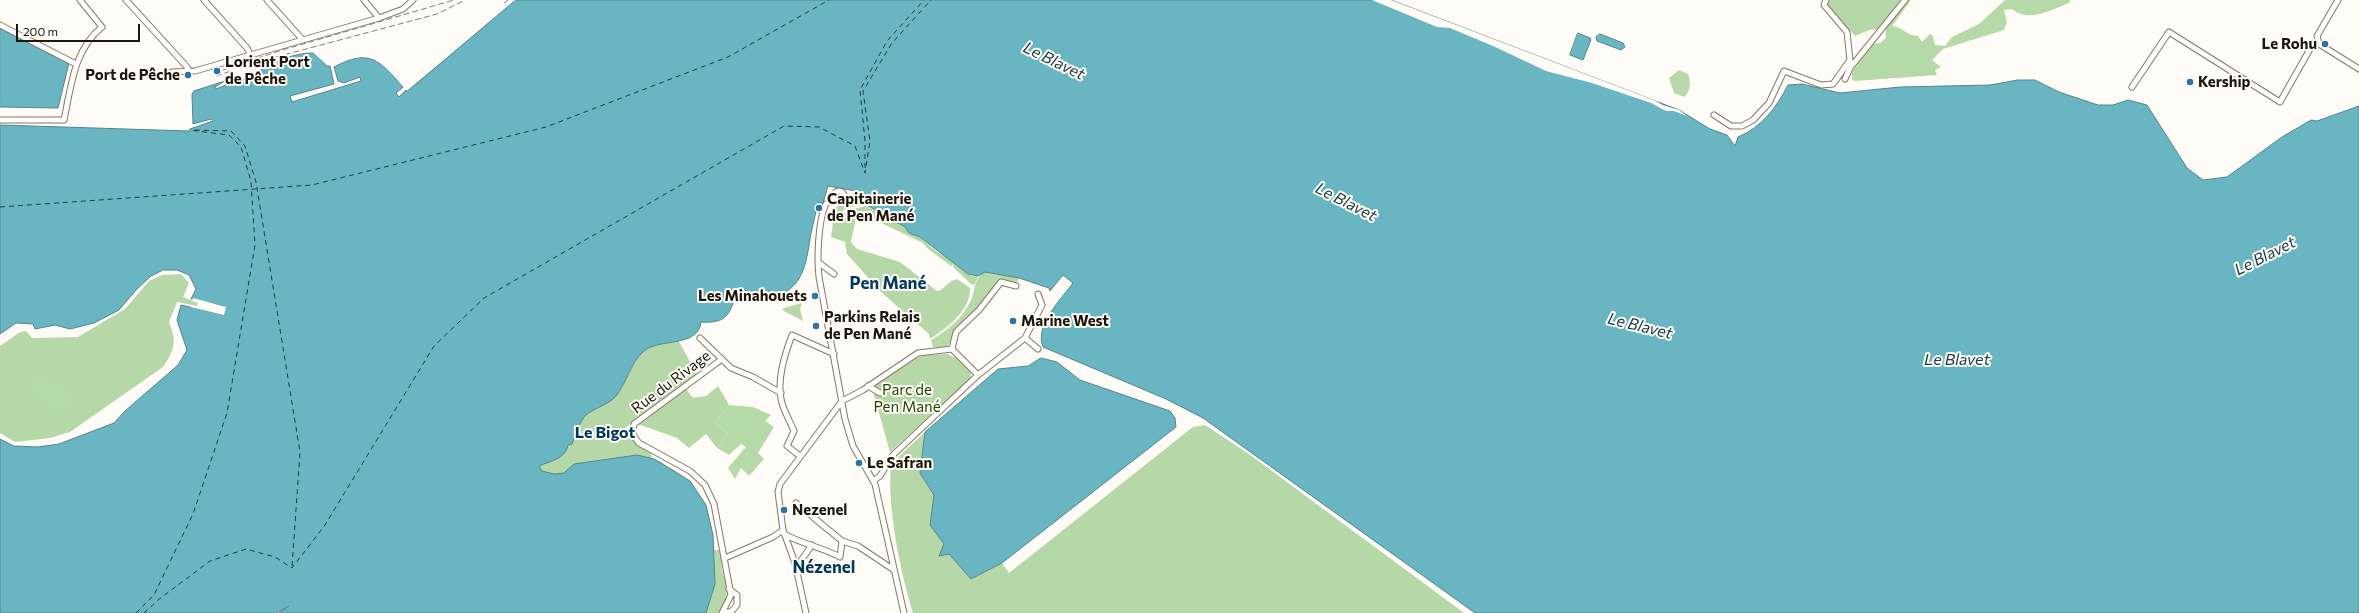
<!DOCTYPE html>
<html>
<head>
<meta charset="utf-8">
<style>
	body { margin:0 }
	#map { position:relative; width:2359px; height:613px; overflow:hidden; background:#fffbf6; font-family:Commissioner,sans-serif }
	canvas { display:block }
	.scale { position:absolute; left:16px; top:24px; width:124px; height:18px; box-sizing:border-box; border:2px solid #1c160d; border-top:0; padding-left:5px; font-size:12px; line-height:14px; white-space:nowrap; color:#1c160d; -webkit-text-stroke:3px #fffbf6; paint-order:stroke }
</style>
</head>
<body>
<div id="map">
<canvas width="2359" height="613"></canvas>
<div class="scale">200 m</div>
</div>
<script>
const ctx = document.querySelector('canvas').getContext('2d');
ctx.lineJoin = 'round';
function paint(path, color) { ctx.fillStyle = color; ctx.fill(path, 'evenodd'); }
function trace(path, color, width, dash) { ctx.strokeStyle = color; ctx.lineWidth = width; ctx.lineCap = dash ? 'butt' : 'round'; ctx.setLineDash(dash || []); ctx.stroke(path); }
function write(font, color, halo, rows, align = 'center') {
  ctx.font = font + ' Commissioner,sans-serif'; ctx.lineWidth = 4; ctx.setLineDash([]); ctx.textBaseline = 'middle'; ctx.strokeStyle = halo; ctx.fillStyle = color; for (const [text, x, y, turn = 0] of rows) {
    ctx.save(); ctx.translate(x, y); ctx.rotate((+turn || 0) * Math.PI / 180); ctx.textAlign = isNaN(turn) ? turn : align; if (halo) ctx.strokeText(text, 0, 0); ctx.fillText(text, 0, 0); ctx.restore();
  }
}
paint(new Path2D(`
	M1830,0H1901L1879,29L1869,30L1855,36L1826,5Z
	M850,194L851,201L860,206L847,207L843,211L847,215L856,218L851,242L857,249L900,262L937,291L941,290L951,281L957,279L970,288C971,310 947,328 930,339L929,334L881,292L847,254L845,242L831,237L835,208L848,201Z
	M866,206L905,227L909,233L920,237L936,251L955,262L958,267L972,276H978L975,284L972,285L953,267L954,264L951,266L927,248L923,243L875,220L872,215L865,213L858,216L845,211Z
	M181,274L189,283L183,297L198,303L197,306L177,302L169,322C177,342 175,349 163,367L70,432L50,438L15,442L0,433V346L20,332L26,331L32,338L78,337L125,309L149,281L162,275Z
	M802,303L800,309L803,321L782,310L784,308Z
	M678,340L697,374L625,428L624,432L650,451L652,458C659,460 665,465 671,468C703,486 712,516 714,550H720L722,553C717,576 738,591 718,613H475L510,448L614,398L642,351L652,346Z
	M947,354L961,360L971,372L970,379L890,452L872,388L917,358L924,355Z
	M718,386L729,405L715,422L727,433L717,448L706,434L689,448L677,438L638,424L686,389L693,398L706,396Z
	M1205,425L1249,454L1464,613H913C900,571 887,507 891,464L925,432L920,473L934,495L930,525L944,544L949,554L971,579L1002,563L1009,573L1184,434L1193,427Z`), '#b6d8a8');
paint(new Path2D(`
	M1907,0H1911L1892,26C1903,27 1907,36 1918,36L1922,42L1930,34L1933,36L1935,45L1945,46L1952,37L1979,24L2005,0H2070L2069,3C2051,10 2028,23 2012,9L2004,10L2007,22L2004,30L1943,49L1932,60L1941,67L1935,70L1937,75L1855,81L1852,80V72L1873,44L1880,43L1886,38V28Z
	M1679,70L1688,74C1691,82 1691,91 1684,97L1674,93L1669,78Z
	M984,272L1019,278L1016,285L1000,280L977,312L955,330L950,343L946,348L933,347L931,340C948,330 963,318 971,300C976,289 973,280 984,272Z
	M37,372L51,381L58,378L65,383L77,404L58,415L48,412L30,387L32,379Z
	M729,405L753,407L771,415L765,421L774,427L758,453L764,459L749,476L741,468L735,479L728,468L746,447L741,444L729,455L717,448L727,433L715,422Z`), '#b6daa7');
const water = new Path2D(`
	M516,0H1391L1679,110L1710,129L1727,135L1735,146L1738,137C1762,127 1776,108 1788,85L1802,84L1840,93L1900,87L1990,85L2018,80H2035L2059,92L2098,105H2113L2128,100L2147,105L2187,168L2203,180L2227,177L2282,137L2311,120L2317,121L2359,106V613H1475L1203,418L1166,399L1043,347C1034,326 1062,298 1073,283L1063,275L1050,291L1049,288L1019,278L985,272L978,276L968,274L920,237L909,233L905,227L856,199V191L828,186L823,203H818C816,213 813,223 811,233C807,257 805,287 778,295L769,291L755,296L741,288L738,289C730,312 729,324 701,322C699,345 666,340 651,347C633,354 628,381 616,396C608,406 588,409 582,420C577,428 575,436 572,444L568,445C566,459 550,461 539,466L542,471L554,474L564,473L574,464L637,455L654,459L690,481L706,505L713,535L715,584L706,613H279L289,606L276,613H0V439L14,446L38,447L59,444L114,423L125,411L178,365L187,350L177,320L181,305L222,314L223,306L191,299L196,289L189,275L177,270H163L151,276L137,289L119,310L94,323L70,329L55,325L35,329L33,324L16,323L0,334V125L189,131L190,129L213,121L211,119L193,124L192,94L194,91L225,81L215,87L216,89C224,85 231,84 239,81C263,70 285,53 313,53L327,66H330L334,84L290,96L292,102L361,81L360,77L344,83L338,81L334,67C370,48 379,60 403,87L396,93L399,97L406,90L407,91Z
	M0,28L69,63L58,108L0,107Z
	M1578,33L1590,38L1591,40L1583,60L1570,55Z
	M1600,34L1623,43L1625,47L1621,50L1597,41L1596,37Z
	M1041,358L1057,362L1080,380L1170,411L1175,418L1176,427L1002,563L971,579L949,554L939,556L944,544L930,525L934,495L920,473L925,432L998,369L1028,366Z`);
paint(water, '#69b6c2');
trace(water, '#52868c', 1);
paint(new Path2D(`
	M1372,0H1391L1656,101L1662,105L1679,110L1687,116L1674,111H1666L1651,103L1592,83L1546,71L1493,46L1450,28L1437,27Z
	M193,298L226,307L224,315L190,307L191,305L220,311L221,308L192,301Z`), '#fffbf6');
trace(new Path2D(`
	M195,130L231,131L245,146L256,182L300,452L292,567
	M865,168V141L860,90L887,41L924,0
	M0,207L312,185L546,127L728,57L829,0
	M136,613L154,595L193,514L227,413L255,245L251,181L241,147L229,135L189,130
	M144,613L158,600L210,561L246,549L275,557L292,568L325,525L434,346L484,298L784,126L819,127L855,146L865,173L870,141L863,91L892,43L931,0`), '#183e43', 1, [5, 4]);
const minor = new Path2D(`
	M126,0L187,67L189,72
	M204,0L247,48L250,54
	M267,0L302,39
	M364,0L379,18
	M2338,0L2317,36L2319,44L2359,69
	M0,25L76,64
	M172,72L195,71L379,18L403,9L413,0
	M1845,79L1850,68L1905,0
	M2132,87L2169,32L2280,102L2310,49L2319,44
	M1714,115L1731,126H1742L1753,120L1769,103L1784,71L1821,85L1833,84L1850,60L1847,32L1824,5L1826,0
	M0,120H64C71,87 74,49 102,27L80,0
	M834 196a5 5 0 1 1 10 0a5 5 0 1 1-10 0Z
	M834,198C831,200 827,202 825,206C818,223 817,259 819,277L845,419L853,446L875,484L904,613
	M818,262L834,274
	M700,338L731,368L753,377L781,393
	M1025,338L1038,349
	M952,349L956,332L979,310L1001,282L1016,286
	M722,359L634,424C632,433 633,436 639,443L690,471L705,485L714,504L731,595L722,613
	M868,386L880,393
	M800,456L787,446L794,431C790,421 783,410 781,399C777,378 785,354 792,335L834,354
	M873,481L880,476L893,455L978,375L1025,338L1042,305L1038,294
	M796,503L842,541L858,546L894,570
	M784,534C802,544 821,547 840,557L842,541
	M725,558L773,537L783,530
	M795,563L800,562L812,545
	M723,612H731L737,605V595L729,589
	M806,613L795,563L783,530L778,492L780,484L842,401L863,390L918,353L952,349L978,375`);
trace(minor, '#867761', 7);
trace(minor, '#fff', 5);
trace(new Path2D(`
	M504,3L508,0
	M276,57L437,14L465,0
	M223,70L279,51L454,0
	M216,76L231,71`), '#817c75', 1, [6, 3]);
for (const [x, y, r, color] of [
	[2325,44,4,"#2a73a7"],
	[217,71,4,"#2a73a7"],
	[188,75,4,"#2a73a7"],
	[2190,82,4,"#2a73a7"],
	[819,208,4,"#2a73a7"],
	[815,296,4,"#2a73a7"],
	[1013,321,4,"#2a73a7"],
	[816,326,4,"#2a73a7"],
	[859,463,4,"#2a73a7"],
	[784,510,4,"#2a73a7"]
]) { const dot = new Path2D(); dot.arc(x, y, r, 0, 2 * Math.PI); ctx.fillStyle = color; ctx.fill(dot); trace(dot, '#fffbf6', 1.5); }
write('bold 15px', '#1c160d', '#fffbf6', [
	["Le Rohu",2317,44,"right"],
	["Lorient Port",225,62],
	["de Pêche",225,79],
	["Port de Pêche",180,75,"right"],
	["Kership",2198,82],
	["Capitainerie",827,199],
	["de Pen Mané",827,216],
	["Les Minahouets",807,296,"right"],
	["Parkins Relais",824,317],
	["de Pen Mané",824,334],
	["Marine West",1021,321],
	["Le Safran",867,463],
	["Nezenel",792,510]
], 'left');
write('15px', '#1c160d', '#fffbf6', [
	["Rue du Rivage",671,382,-37]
]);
write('15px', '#1e4901', '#fffbf6', [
	["Parc de",907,390],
	["Pen Mané",907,407]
]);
write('italic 16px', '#183e43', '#fffbf6', [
	["Le Blavet",1054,61,26],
	["Le Blavet",1346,202,27],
	["Le Blavet",2265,256,-27],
	["Le Blavet",1640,326,14],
	["Le Blavet",1957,360]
]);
write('bold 16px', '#01395b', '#fffbf6', [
	["Le Bigot",605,433]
]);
write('bold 17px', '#01395b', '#fffbf6', [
	["Pen Mané",888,283],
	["Nézenel",824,567]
]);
</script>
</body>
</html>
